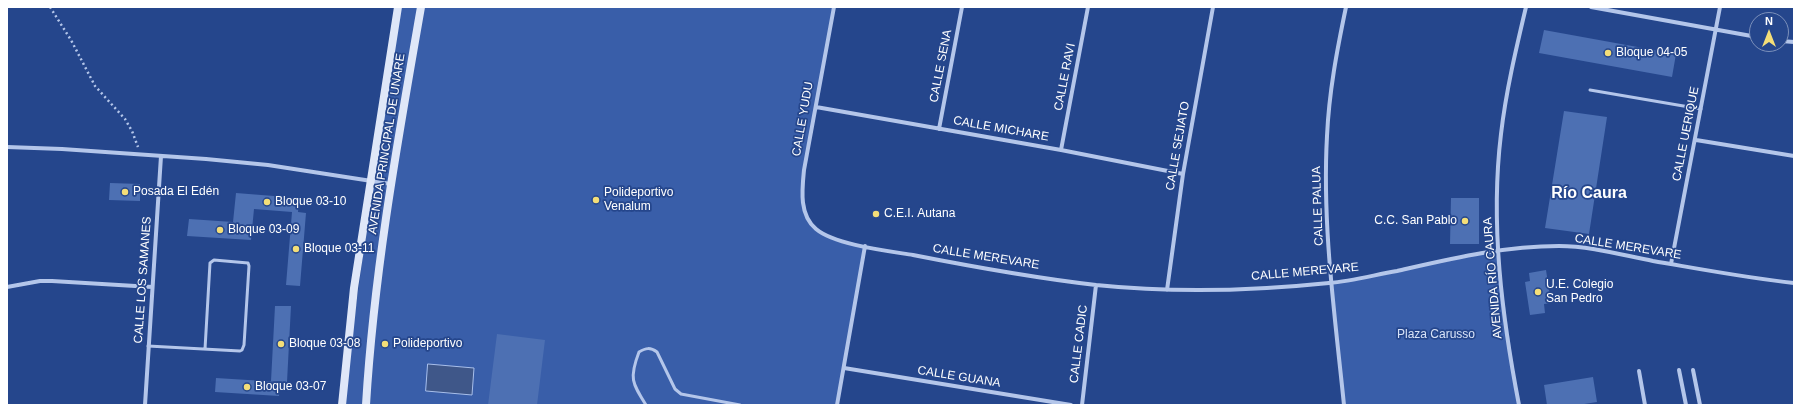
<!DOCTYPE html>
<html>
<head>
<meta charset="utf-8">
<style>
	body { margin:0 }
	#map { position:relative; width:1801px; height:412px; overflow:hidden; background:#25468c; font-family:Helvetica,sans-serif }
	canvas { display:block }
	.frame { position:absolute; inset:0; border:8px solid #fff; pointer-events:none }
	.north { position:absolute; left:1749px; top:12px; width:40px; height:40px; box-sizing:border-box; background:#25468c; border:1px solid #7c90ba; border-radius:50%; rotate:0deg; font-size:11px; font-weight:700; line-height:16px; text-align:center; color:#fff }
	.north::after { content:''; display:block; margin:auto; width:14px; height:18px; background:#f4de78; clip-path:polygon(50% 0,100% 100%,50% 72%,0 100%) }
</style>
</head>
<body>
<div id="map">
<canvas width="1801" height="412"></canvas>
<div class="frame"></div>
<div class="north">N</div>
</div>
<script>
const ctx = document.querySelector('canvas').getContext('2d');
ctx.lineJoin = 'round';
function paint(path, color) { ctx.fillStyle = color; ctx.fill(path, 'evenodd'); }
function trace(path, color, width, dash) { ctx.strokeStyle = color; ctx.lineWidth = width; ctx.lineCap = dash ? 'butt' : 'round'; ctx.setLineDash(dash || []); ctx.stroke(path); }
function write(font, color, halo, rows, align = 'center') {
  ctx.font = font + ' Helvetica,sans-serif'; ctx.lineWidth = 3.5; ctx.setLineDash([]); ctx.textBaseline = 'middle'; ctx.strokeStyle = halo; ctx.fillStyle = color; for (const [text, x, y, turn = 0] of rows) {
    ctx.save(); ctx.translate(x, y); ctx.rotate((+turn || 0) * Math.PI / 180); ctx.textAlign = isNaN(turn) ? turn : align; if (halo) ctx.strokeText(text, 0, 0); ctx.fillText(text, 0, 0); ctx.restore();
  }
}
paint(new Path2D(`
	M398,7H834L802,191L809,222L818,231L834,238L865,246L837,405H342Z
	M1498,250L1501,278L1519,405H1344L1331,283Z`), '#395ea9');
const water = new Path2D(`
	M428,364L474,368L472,395L426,391Z`);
paint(water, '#3f5789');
trace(water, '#a8bfeb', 1);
paint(new Path2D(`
	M1544,30L1676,54L1672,77L1539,53Z
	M1564,111L1607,117L1589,234L1545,228Z
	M110,183L140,184V201L109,200Z
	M236,193L299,198L298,212L306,213L300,286L286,285L292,212L254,209L251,240L187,236L189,219L233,222Z
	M1451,198H1479V244H1450Z
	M1546,270L1551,303L1544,304L1545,313L1530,315L1525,282L1530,281L1529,273Z
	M275,306H291L287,382L271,381Z
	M497,334L545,340L537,405H488Z
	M1593,377L1597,402L1578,405H1547L1544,385Z
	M216,378L280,382L279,396L215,392Z`), '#4d70b3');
trace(new Path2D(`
	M50,7L71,40L95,86L125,119L132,131L138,147`), '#b4c6ea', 2.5, [2, 3]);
trace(new Path2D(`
	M1590,90L1701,109
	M148,346L240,351L242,350L244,345L249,266L248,263L214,260L210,263L205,349
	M646,405C632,383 629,378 639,352C646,348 650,347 657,352L675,389L681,394L740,405`), '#b4c6ea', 3);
trace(new Path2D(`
	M834,7L804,170C802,190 799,215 816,229C835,245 888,251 913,255C974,267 1035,278 1096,285C1173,293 1252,291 1329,283C1352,281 1374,275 1397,271C1450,259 1503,246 1559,246C1590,246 1622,255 1653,261C1700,269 1747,278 1794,283
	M1591,7L1757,37
	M1781,41L1794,42
	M816,107L1061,150L1183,174
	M939,129L962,7
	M1696,140L1794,156
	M7,147L62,149L206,159L268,165L391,184
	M1061,150L1088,7
	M1671,264L1720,7
	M7,287L40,281H52L152,287
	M1167,290L1183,174L1213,7
	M844,368L1071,405
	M1679,370L1686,405
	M1693,370L1700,405
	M1639,371L1645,405
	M145,405L161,156
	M837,405L865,246
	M1082,405L1096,285
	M1344,405C1335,316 1322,226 1327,136C1329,92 1337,50 1346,7
	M1519,405C1502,317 1490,224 1501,134C1506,91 1516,49 1526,7`), '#b4c6ea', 4);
trace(new Path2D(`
	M342,405L354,288L398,7
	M366,405C374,271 398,139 421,7`), '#dfe7f8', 8);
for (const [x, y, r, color] of [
	[1608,53,4,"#f4de78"],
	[125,192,4,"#f4de78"],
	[596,200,4,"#f4de78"],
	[267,202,4,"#f4de78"],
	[876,214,4,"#f4de78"],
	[1465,221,4,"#f4de78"],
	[220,230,4,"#f4de78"],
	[296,249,4,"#f4de78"],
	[1538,292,4,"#f4de78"],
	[281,344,4,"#f4de78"],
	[385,344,4,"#f4de78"],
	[247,387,4,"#f4de78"]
]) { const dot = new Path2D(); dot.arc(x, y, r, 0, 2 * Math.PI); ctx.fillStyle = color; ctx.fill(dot); trace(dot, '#25468c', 1.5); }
write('12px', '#fff', '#25468c', [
	["Bloque 04-05",1616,53],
	["Posada El Edén",133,192],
	["Polideportivo",604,193],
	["Venalum",604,207],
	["Bloque 03-10",275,202],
	["C.E.I. Autana",884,214],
	["C.C. San Pablo",1457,221,"right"],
	["Bloque 03-09",228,230],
	["Bloque 03-11",304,249],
	["U.E. Colegio",1546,285],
	["San Pedro",1546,299],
	["Bloque 03-08",289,344],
	["Polideportivo",393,344],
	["Bloque 03-07",255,387]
], 'left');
write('12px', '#fff', '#25468c', [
	["CALLE SENA",941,66,-79],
	["CALLE RAVI",1065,77,-79],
	["CALLE YUDU",803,119,-80],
	["CALLE MICHARE",1001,129,10],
	["CALLE UERIQUE",1686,134,-79],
	["AVENIDA PRINCIPAL DE UNARE",387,144,-81],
	["CALLE SEJIATO",1178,146,-80],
	["CALLE PALUA",1318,206,-92],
	["CALLE MEREVARE",1628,247,9],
	["CALLE MEREVARE",986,257,9],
	["CALLE MEREVARE",1305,272,-5],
	["AVENIDA RÍO CAURA",1493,278,-95],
	["CALLE LOS SAMANES",143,280,-86],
	["CALLE CADIC",1079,344,-83],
	["CALLE GUANA",959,377,9]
]);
write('12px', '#d8e3f8', '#25468c', [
	["Plaza Carusso",1436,335]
]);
write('bold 16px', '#fff', '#25468c', [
	["Río Caura",1589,194]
]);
</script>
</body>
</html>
